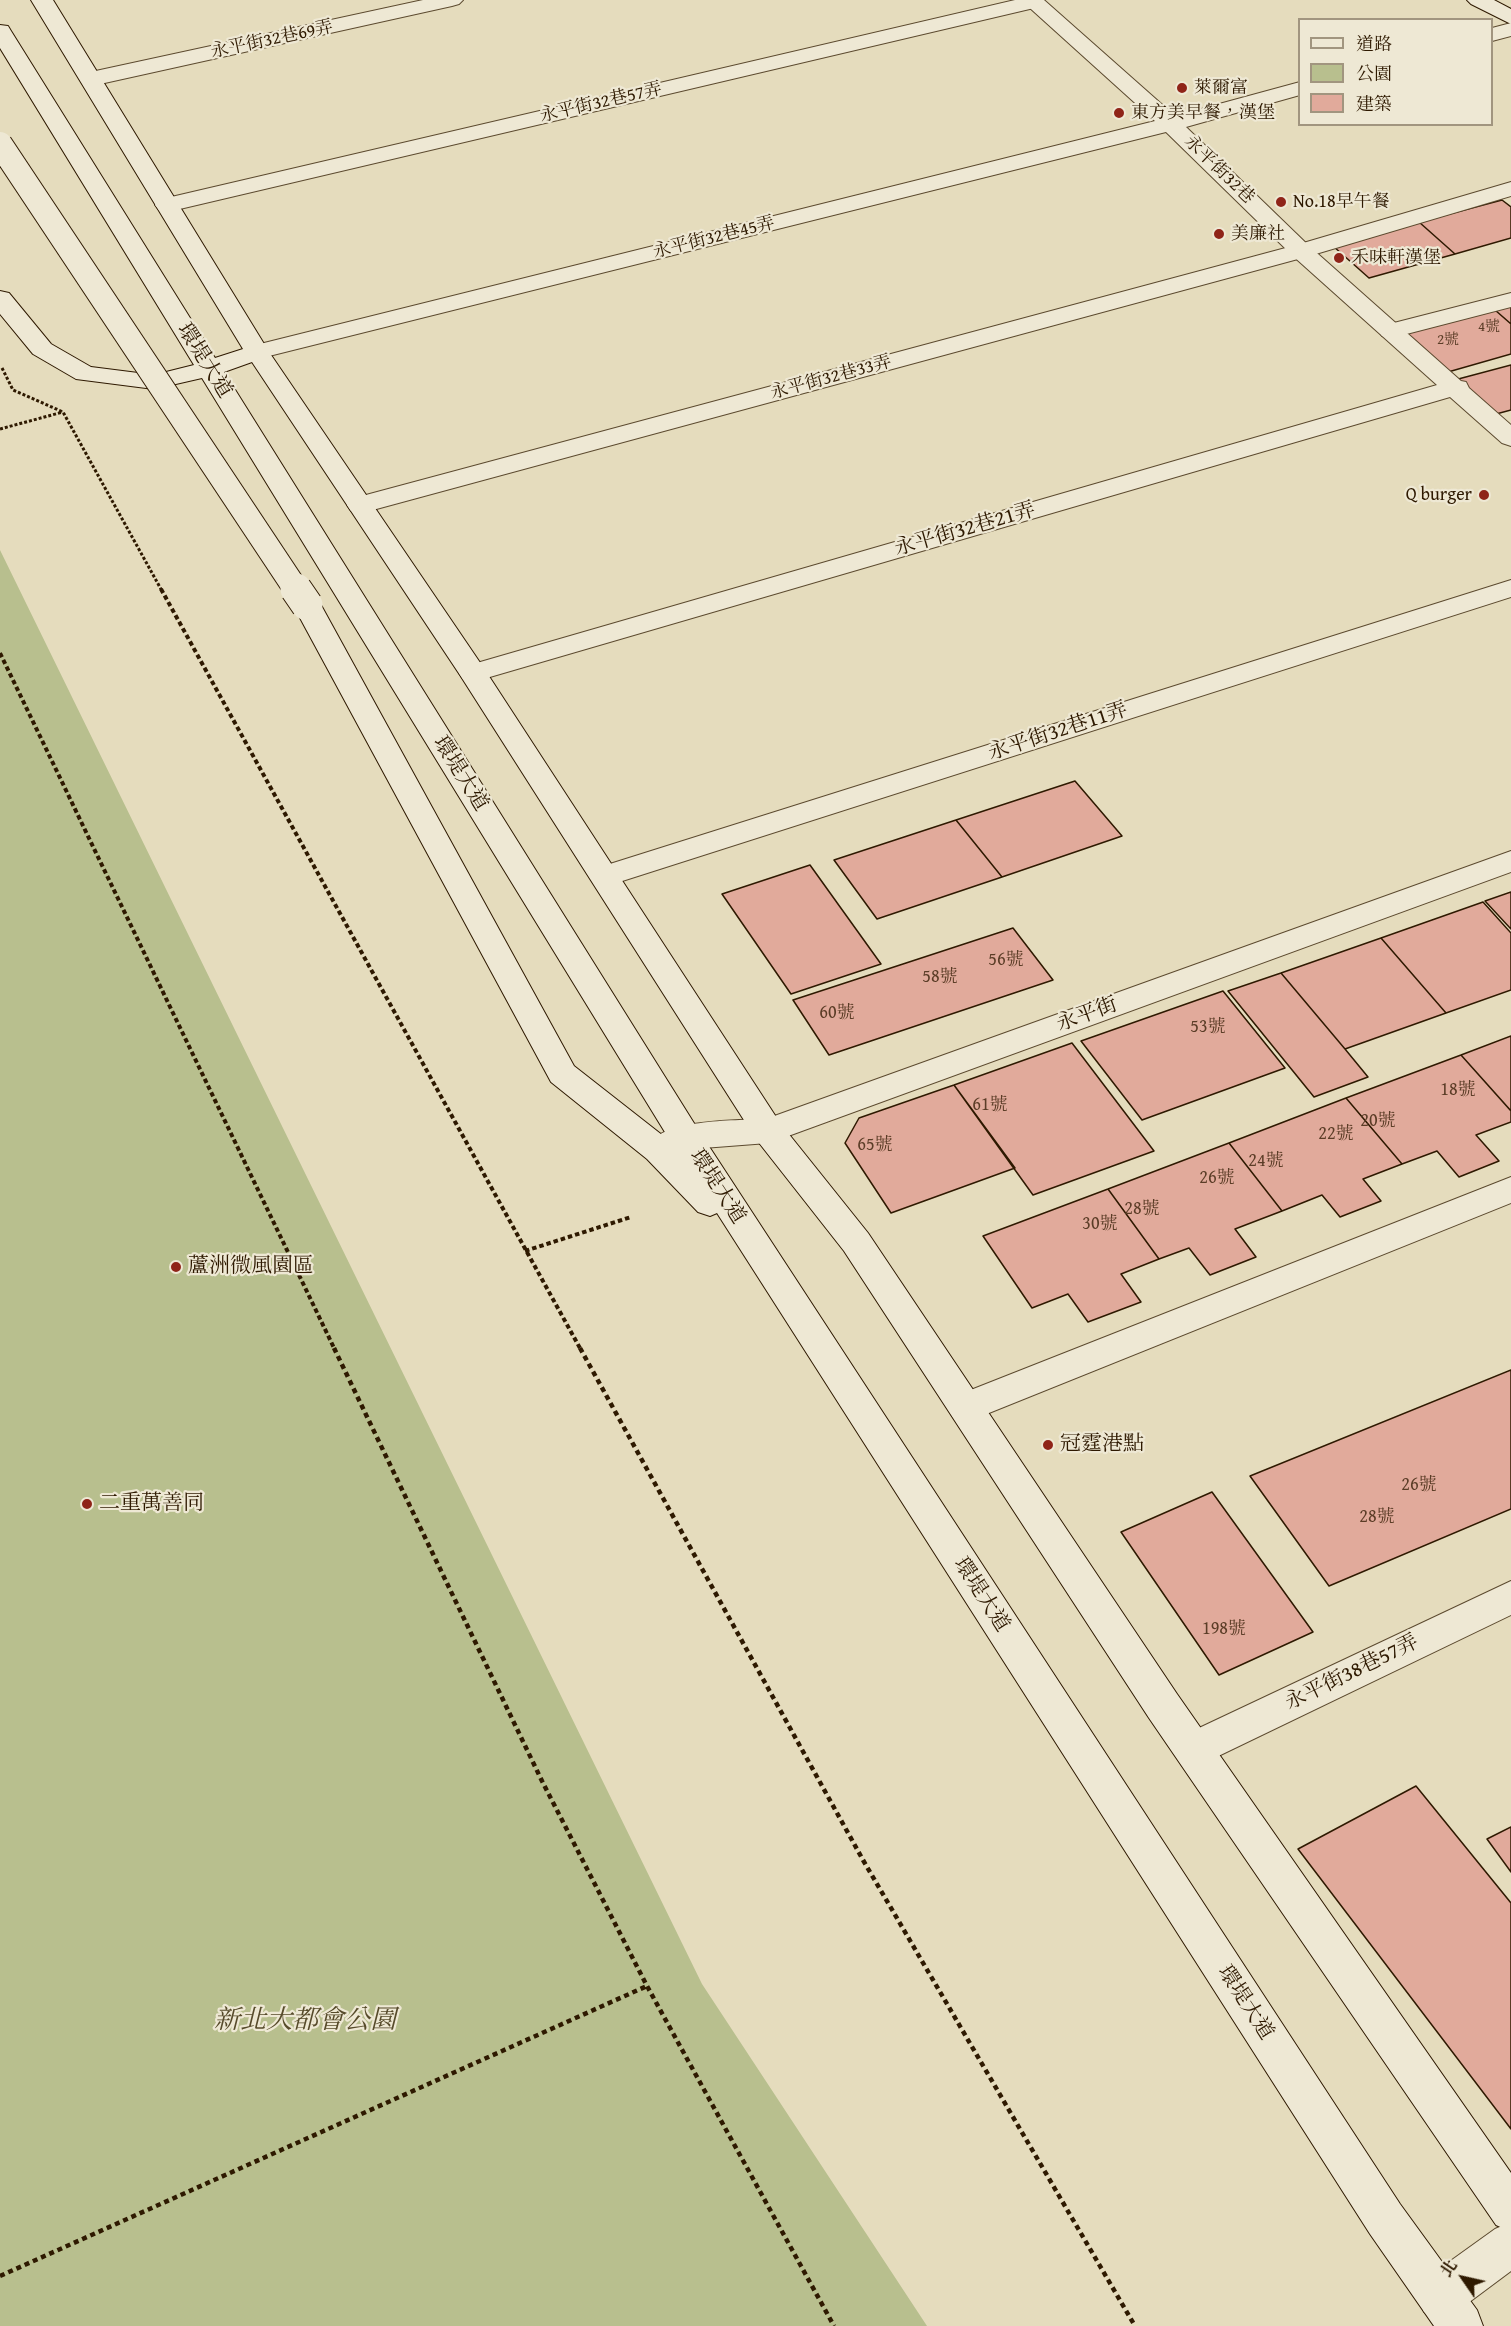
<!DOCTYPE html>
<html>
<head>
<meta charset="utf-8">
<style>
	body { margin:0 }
	#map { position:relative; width:1511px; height:2326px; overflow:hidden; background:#e5dcbd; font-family:"Gentium Book Plus","Noto Serif TC",serif }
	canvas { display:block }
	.legend { position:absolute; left:1298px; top:18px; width:195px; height:108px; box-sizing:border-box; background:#eee8d4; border:2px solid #a1957f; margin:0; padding:8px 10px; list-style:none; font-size:18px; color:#2e1900 }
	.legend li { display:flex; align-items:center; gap:12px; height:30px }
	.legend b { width:30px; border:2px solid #a1957f }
	.north { position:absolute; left:1433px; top:2248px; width:60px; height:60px; -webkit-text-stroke:4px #eee8d4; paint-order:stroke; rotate:304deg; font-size:16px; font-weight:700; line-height:24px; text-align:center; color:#2e1900 }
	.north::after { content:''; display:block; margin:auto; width:21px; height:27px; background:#2e1900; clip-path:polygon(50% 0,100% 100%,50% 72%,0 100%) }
</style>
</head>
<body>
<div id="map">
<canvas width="1511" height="2326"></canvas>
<ul class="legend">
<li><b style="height:8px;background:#eee8d4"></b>道路</li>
<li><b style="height:16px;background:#b8bf8e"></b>公園</li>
<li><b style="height:16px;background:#e1aa9b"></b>建築</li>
</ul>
<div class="north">北</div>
</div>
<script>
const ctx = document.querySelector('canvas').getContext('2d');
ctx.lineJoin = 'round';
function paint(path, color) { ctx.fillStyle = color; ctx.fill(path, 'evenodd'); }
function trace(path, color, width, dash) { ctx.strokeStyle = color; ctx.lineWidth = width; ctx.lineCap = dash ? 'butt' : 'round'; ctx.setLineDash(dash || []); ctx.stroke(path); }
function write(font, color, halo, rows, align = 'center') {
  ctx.font = font + ' "Gentium Book Plus","Noto Serif TC",serif'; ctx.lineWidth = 4.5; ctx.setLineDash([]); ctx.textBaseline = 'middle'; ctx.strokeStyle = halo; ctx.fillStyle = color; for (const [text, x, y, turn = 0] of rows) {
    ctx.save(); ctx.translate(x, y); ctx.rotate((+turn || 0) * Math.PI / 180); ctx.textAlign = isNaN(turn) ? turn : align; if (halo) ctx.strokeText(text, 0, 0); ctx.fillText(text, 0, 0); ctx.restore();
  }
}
paint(new Path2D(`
	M0,550L702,1984L927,2326H0Z`), '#b8bf8e');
const building = new Path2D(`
	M1502,200L1511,207V238L1455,254L1419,222Z
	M1419,222L1455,254L1369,278L1333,246Z
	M1511,305V324L1495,310Z
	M1495,310L1511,324V354L1434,376L1392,337Z
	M1511,365V410L1485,417L1447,382Z
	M1075,781L1122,836L1002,877L956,820Z
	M956,820L1002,877L877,919L834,860Z
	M810,865L881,964L791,994L722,894Z
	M1511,892V929L1485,901Z
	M1483,902L1511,933V990L1446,1013L1381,938Z
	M1013,928L1053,980L829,1055L793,1000Z
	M1381,938L1446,1013L1345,1049L1281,973Z
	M1281,973L1345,1049L1368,1077L1314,1097L1228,991Z
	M1223,991L1285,1068L1142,1120L1081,1041Z
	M1511,1036V1111L1461,1055Z
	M1072,1043L1154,1151L1033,1195L954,1085Z
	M1461,1055L1511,1111V1122L1476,1135L1499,1161L1459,1177L1437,1151L1402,1164L1346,1098Z
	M954,1085L1015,1168L891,1213L845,1143L859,1118Z
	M1346,1098L1402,1164L1363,1179L1381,1201L1340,1217L1322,1195L1282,1211L1229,1143Z
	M1229,1143L1282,1211L1235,1229L1256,1257L1210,1275L1189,1248L1159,1259L1108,1189Z
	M1108,1189L1159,1259L1121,1274L1141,1302L1088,1322L1068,1294L1032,1308L983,1236Z
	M1511,1370V1509L1329,1586L1250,1476Z
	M1212,1492L1313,1632L1219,1675L1121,1532Z
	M1416,1786L1511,1903V2129L1298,1849Z
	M1511,1827V1872L1487,1839Z`);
paint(building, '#e1aa9b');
trace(building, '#2e1900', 1.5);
const lane = new Path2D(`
	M423,0H463L459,4L452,6L91,86L83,84L80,79L83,74L91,72Z
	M1015,0H1043L1045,2L1041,6L1034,8L167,212L159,210L155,205L159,200L167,198Z
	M1511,182V196L1309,256L369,511L360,513L351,511L347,505L351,499L1293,246Z
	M1511,293V307L1391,338L1382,336L1379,331L1382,326Z
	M1511,580V597L616,883L605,886L594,883L590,876L594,869Z
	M1511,1581V1615L1208,1761L1194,1766L1180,1761L1174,1749L1180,1737Z`);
const street = new Path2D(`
	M1021,0H1044L1175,116L1300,82V95L1186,127L1309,246L1461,381L1466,382L1469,388L1511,425V446L1502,443L1450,397L483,679L473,682L463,679L459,673L463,667L1437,385L1293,256L1166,132L257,359L248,357L245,352L248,347L1155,121Z
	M1511,23V36L1492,41V28Z
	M1511,851V872L780,1139L768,1143L690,1149L660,1161L648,1158L644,1149C661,1118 733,1121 766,1119Z
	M1511,1177V1203L979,1417L966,1421L953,1417L948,1407L953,1397Z
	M1511,2222V2271L1456,2312L1440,2318L1424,2312L1418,2296L1424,2280L1495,2229Z`);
const secondary = new Path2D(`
	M31,0H53L269,352L483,667L780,1123L868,1233L1177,1694L1511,2173V2232L1496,2225L1149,1718L844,1251L756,1139L460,675L252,362L224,372L697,1128L1400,2204L1477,2310L1483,2326H1434L1370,2234L717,1213L710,1216L698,1212L647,1159L551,1082L293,605L297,599L307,597L317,599L321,605L574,1066L671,1142L202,378L154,389L76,379L33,354L0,314V291L9,293L51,344L91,367L154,375L194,365L0,48V25L8,26L11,31L215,358L243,349Z
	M1467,0H1494L1511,9V24L1471,4Z`);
trace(lane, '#5c4a2f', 2);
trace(street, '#5c4a2f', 2);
trace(secondary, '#2e1900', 2);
trace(new Path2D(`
	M2,368L13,390L63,412L162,591
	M0,429L63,412`), '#2e1900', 3, [3, 2]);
trace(new Path2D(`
	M161,589L581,1350
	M0,653L335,1350
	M525,1251L631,1217`), '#2e1900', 4, [4.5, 3]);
trace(new Path2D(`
	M334,1348L542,1781L647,1986L834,2326
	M580,1348L863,1860L1135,2326
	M0,2276L647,1986`), '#2e1900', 4.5, [5, 4]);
paint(lane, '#eee8d4');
paint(street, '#eee8d4');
paint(secondary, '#eee8d4');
const secondaryBridgeFar1 = new Path2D(`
	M0,144L297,591`);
const secondaryBridge = new Path2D(`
	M296,589L307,605`);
trace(secondaryBridgeFar1, '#2e1900', 26, []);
trace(secondaryBridge, '#2e1900', 33, []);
trace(secondaryBridgeFar1, '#eee8d4', 24);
trace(secondaryBridge, '#eee8d4', 31);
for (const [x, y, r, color] of [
	[1182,88,6,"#8f2418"],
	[1119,113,6,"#8f2418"],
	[1281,202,6,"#8f2418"],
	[1219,234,6,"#8f2418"],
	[1339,258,6,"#8f2418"],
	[1484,495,6,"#8f2418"],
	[176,1267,6,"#8f2418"],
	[1048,1445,6,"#8f2418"],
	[87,1504,6,"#8f2418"]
]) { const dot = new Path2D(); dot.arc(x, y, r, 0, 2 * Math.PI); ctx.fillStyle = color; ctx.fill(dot); trace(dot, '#eee8d4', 2); }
write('15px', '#5b3d27', null, [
	["4號",1489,327],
	["2號",1448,340]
]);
write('18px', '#2e1900', '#eee8d4', [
	["永平街32巷69弄",272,40,-12],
	["永平街32巷57弄",601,103,-13],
	["永平街32巷",1219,170,44],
	["永平街32巷45弄",714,238,-14],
	["永平街32巷33弄",831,378,-15]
]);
write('18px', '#2e1900', '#eee8d4', [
	["萊爾富",1194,88],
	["東方美早餐，漢堡",1131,113],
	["No.18早午餐",1293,202],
	["美廉社",1231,234],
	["禾味軒漢堡",1351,258],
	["Q burger",1472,495,"right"]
], 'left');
write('18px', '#5b3d27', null, [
	["56號",1006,960],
	["58號",940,977],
	["60號",837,1013],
	["53號",1208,1027],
	["18號",1458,1090],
	["61號",990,1105],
	["20號",1378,1121],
	["22號",1336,1134],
	["65號",875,1145],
	["24號",1266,1161],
	["26號",1217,1178],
	["28號",1142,1209],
	["30號",1100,1224],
	["26號",1419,1485],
	["28號",1377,1517],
	["198號",1224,1629]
]);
write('21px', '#2e1900', '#eee8d4', [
	["環堤大道",204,361,58],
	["永平街32巷21弄",965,530,-16],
	["永平街32巷11弄",1058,732,-18],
	["環堤大道",460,774,58],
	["永平街",1087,1015,-20],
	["環堤大道",717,1187,57],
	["環堤大道",981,1595,57],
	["永平街38巷57弄",1352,1673,-26],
	["環堤大道",1245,2003,57]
]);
write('21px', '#2e1900', '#eee8d4', [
	["蘆洲微風園區",188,1267],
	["冠霆港點",1060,1445],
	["二重萬善同",99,1504]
], 'left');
write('italic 26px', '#574b2b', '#eee8d4', [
	["新北大都會公園",305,2021]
]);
</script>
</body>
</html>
